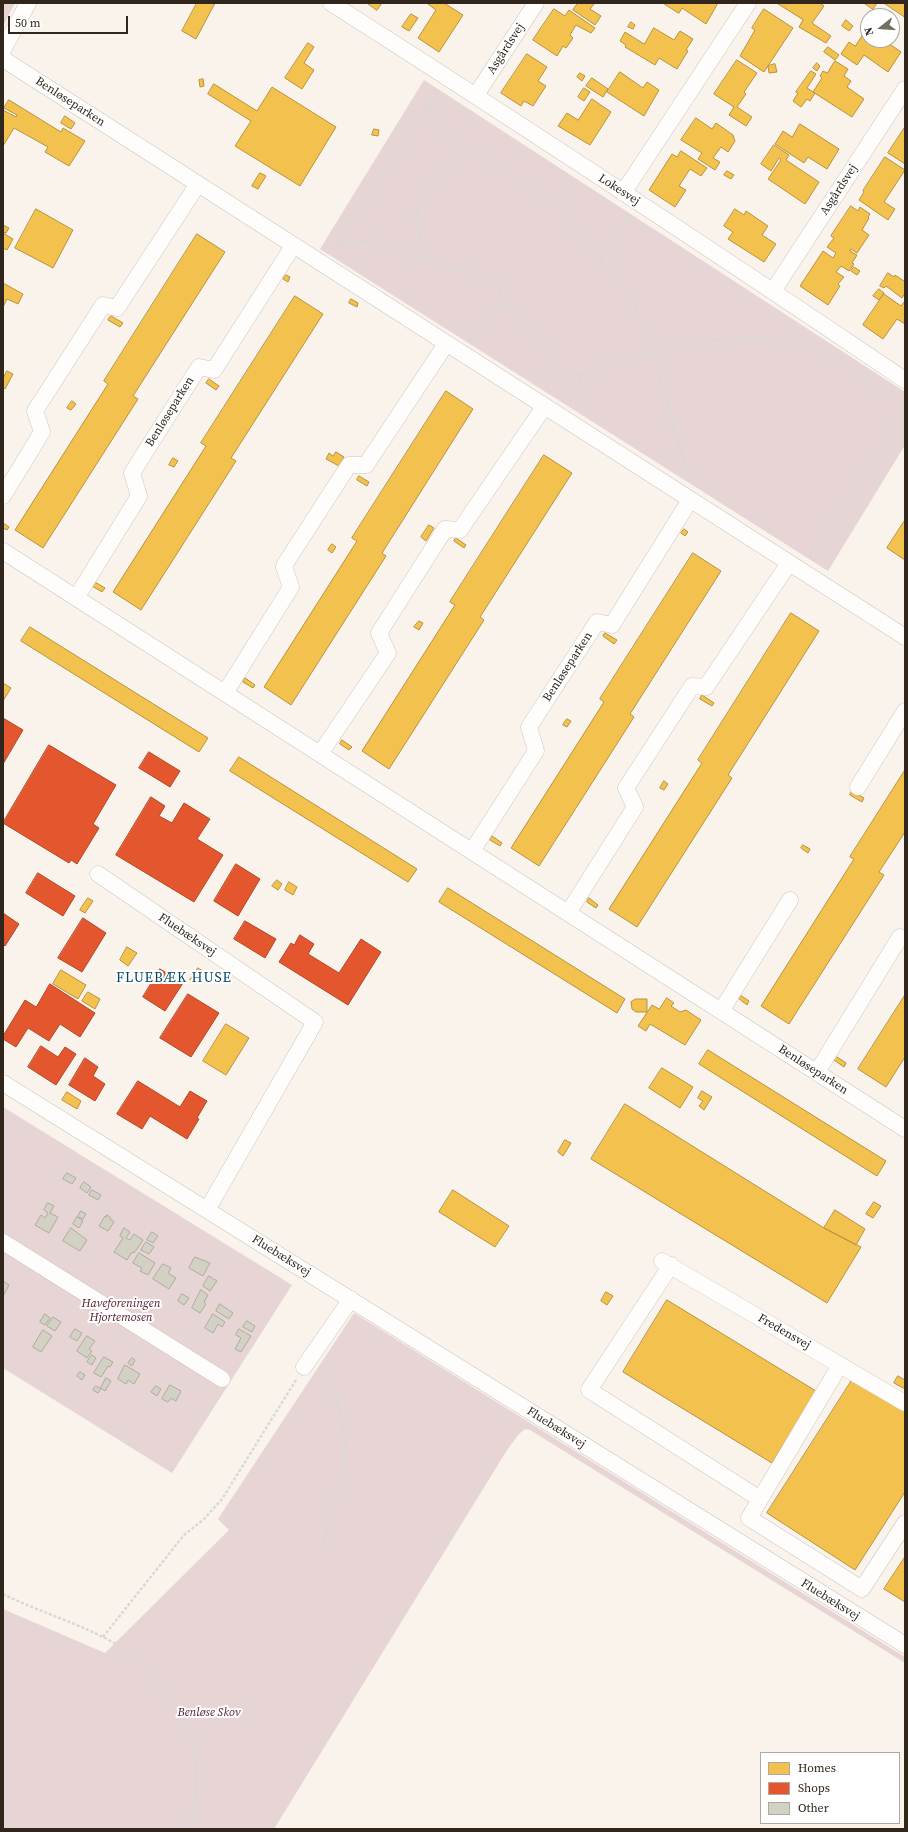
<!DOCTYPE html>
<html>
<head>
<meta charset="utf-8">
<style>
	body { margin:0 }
	#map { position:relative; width:908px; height:1832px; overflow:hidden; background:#f9f3ec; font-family:"Source Serif 4",serif }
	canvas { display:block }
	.frame { position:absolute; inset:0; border:4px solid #30261b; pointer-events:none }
	.legend { position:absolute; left:760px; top:1752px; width:140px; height:72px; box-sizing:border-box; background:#fff; border:1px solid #aca8a4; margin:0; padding:5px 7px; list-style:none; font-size:12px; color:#30261b }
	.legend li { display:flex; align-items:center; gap:8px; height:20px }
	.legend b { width:20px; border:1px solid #aca8a4 }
	.north { position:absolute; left:860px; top:8px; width:40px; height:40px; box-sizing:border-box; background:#fff; border:1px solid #aca8a4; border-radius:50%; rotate:253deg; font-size:11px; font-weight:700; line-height:16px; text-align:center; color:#30261b }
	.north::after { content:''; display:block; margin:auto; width:14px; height:18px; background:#766e64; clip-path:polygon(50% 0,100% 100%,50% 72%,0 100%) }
	.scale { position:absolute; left:8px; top:16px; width:120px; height:18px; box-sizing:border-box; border:2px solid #30261b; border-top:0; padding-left:5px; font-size:12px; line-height:14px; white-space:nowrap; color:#30261b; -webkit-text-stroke:3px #fff; paint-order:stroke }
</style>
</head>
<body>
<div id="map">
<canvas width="908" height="1832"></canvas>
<div class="frame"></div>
<ul class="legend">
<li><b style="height:11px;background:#f2c14e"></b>Homes</li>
<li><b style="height:11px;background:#e4572e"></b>Shops</li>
<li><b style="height:11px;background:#d3d0c4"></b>Other</li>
</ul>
<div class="north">N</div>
<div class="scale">50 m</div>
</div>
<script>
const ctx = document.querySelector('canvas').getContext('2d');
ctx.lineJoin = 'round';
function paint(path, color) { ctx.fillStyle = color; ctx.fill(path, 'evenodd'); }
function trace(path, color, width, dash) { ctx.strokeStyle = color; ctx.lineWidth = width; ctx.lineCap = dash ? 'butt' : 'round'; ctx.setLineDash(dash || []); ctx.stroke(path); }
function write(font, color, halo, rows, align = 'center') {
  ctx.font = font + ' "Source Serif 4",serif'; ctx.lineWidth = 4; ctx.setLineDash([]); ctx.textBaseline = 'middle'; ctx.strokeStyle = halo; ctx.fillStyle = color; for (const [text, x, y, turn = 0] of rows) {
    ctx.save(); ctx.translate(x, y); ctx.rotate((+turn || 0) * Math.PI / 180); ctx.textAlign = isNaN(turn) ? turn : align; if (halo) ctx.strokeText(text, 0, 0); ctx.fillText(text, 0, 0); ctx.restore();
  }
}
paint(new Path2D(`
	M3,3H15L3,26Z
	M424,80L905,392V445L828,571L320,249Z
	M3,1107L292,1285L172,1473L3,1368Z
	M354,1313L905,1657V1663L530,1430L525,1429L519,1434L507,1450L274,1829H3V1609L105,1653L229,1530L218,1519Z`), '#e7d4d4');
const homes = new Path2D(`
	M197,3H215L196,39L182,31Z
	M367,3H382L377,10Z
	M428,3H444L463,15L439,52L418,38L436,10L428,4Z
	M578,3H595L590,9L601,16L595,25L573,10Z
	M663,3H718L706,24L682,8L679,13Z
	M777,3H820L824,6L812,23L831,36L826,43L799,27L803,20Z
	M864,3H877L873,9Z
	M884,3H905V17Z
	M554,9L565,16L569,10L595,28L591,33L576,25L570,35L573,38L566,48L563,46L557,56L533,40Z
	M764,9L793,28L764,72L740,56L755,30L752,28Z
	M411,14L418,18L409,31L402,27Z
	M846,20L853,26L849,31L842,26Z
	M631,22L635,25L633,29L628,27Z
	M868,27V40H884L901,52L888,72L864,55L857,65L841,54L849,42L855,46Z
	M654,28L674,40L680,31L693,39L686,50L688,51L677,69L659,58L655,65L625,47L626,45L620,41L625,32L644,44Z
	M308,43L314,47L304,63L314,70L302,89L285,78Z
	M828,47L839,55L835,60L824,52Z
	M527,54L547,67L538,81L546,86L533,106L524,101L521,106L501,93Z
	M737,60L757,73L744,92L746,94L737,107L752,117L746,126L729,115L734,107L714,94Z
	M835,61L848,69L844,76L851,81L847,87L864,99L852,117L813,92L822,78L820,76L823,71L827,73Z
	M817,63L820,66L817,71L813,68Z
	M775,64L777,72L769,73L768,66Z
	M811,71L816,74L807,88L815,93L810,101L807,99L801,107L793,101L798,93L796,92Z
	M620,72L643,88L647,82L659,90L644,116L607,92Z
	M580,73L585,76L582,81L577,77Z
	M592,78L608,89L603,97L586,86Z
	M203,79L204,86L200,87L199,80Z
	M214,84L257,111L272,87L336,127L300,186L235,146L251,121L208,94Z
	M584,88L590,92L584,101L578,97Z
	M592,99L611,112L590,145L558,126L567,113L578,120Z
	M9,100L61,132L63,128L85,141L69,166L45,152L48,147L14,128L3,146V110L16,117L17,115L4,108Z
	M65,116L75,123L71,129L61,123Z
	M696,118L712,129L716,123L733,135L735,141L728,152L721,147L713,158L720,162L715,170L698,159L702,153L681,140Z
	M800,124L839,149L827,169L808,157L804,163L775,144L783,131L792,137Z
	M905,127V164L888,153Z
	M374,129L379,130L378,136L372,135Z
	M774,145L789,155L786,160L819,182L805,204L768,179L781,160L779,158L771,171L761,164Z
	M681,151L707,168L701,176L690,169L679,186L686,190L675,207L649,190L672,154L677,157Z
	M885,157L905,170L884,202L895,209L888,220L859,200L864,192L863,191Z
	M727,171L734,175L731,179L724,175Z
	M260,173L266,176L258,189L252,186Z
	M851,206L858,211L860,207L870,214L868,217L869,218L862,230L869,235L857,253L851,249L850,251L857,255L852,263L854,264L849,271L841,266L836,272L844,277L838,284L840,286L828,305L800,286L823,251L833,258L836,253L827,247L834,238L831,236Z
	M36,209L73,230L53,268L15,248Z
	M735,209L744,215L746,211L768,226L762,235L776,244L764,262L728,239L733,232L724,226Z
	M3,225L9,228L6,233L3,232Z
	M3,233L13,239L7,250L3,248Z
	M197,234L225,252L133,396L138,399L43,548L15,530L108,384L104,381Z
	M854,267L860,271L857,275L851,271Z
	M888,273L894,277L895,275L904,281L905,279V293L902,298L886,286L884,288L880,286Z
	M286,275L290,277L288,282L283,279Z
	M3,283L23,294L18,304L7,299L3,307Z
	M879,289L884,293L879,300L873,296Z
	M884,294L901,306L904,302L905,303V324L897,319L883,339L863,325Z
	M295,296L323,314L231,458L236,461L141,610L113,592L206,446L201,443Z
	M351,299L358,303L357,307L349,303Z
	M111,316L123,323L120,327L108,320Z
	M7,371L13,374L5,389L3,387V379Z
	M209,379L219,386L216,390L206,383Z
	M446,391L473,409L382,553L386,556L291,705L264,687L357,541L352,538Z
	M72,401L76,404L71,410L67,408Z
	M336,452L344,457L339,466L326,459L329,453L333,456Z
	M544,455L572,473L480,617L484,620L389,769L362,751L455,605L450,602Z
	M173,458L178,461L174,467L169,465Z
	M359,476L369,482L367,486L357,480Z
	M905,520V560L887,548Z
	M3,523L9,527L7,530L3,528Z
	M429,525L434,528L426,541L421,537Z
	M684,529L688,532L685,536L681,533Z
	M456,538L466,545L464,548L454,541Z
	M332,544L336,547L332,553L328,550Z
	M693,553L721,571L630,714L634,717L539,866L511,848L604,702L600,699Z
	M95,582L105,588L102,592L92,586Z
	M791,613L819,631L728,775L732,778L637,927L609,909L702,763L698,760Z
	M419,621L423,623L419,630L414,627Z
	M30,627L208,738L199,752L21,641Z
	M605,633L617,640L614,644L603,636Z
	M245,678L255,685L253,688L243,682Z
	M3,683L11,688L3,701Z
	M702,695L714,703L712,706L700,699Z
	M567,719L571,721L567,727L563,725Z
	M342,740L352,747L349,750L340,744Z
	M239,757L417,869L408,882L230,771Z
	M905,770V832L879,872L884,875L789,1024L761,1006L854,859L850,857Z
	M664,781L668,784L664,790L660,788Z
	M852,791L864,798L862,802L850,795Z
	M492,836L502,843L500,846L490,840Z
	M803,845L810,849L808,853L801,848Z
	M277,880L282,884L278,890L272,886Z
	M289,882L297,887L293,895L285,890Z
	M448,888L625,999L617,1013L439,902Z
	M88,898L93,901L85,913L80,910Z
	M589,898L598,905L596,908L587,902Z
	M127,947L137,953L128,966L120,960Z
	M198,968L203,971L195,983L190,980Z
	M61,970L86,985L78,999L53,984Z
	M88,992L100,999L95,1009L82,1001Z
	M740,995L749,1001L747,1005L738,998Z
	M905,995V1057L886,1087L858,1069Z
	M667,998L674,1003L671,1006L680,1012L686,1010L701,1020L685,1045L650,1024L646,1031L638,1026L652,1005L659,1009Z
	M636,999H647V1012H636L632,1009L631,1002Z
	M226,1024L249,1038L226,1075L203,1061Z
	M708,1050L886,1161L877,1176L699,1064Z
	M837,1057L846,1063L844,1067L834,1060Z
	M662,1068L693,1087L680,1108L649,1088Z
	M702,1091L712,1097L704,1110L699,1106L703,1101L698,1098Z
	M67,1092L81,1101L77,1109L62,1100Z
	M625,1104L824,1228L861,1247L827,1303L591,1159Z
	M565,1140L571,1143L563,1156L558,1152Z
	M453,1190L509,1226L495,1247L439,1212Z
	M874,1202L881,1206L873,1218L866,1214Z
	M835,1210L865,1229L856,1245L824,1228Z
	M606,1292L613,1296L607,1305L601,1301Z
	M667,1300L816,1391L772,1463L623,1372Z
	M898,1376L905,1380V1389L894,1383Z
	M854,1377L905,1410V1492L855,1570L767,1513Z
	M905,1557V1602L884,1589Z`);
paint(homes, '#f2c14e');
trace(homes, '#b8923f', 1);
const shops = new Path2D(`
	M3,718L23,730L3,764Z
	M49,745L116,785L93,824L99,828L77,864L71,860L69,863L3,823Z
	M149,752L180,771L170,787L139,768Z
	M151,797L165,806L159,816L172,823L184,803L210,819L197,839L223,855L194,902L116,855Z
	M236,864L260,879L238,916L214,901Z
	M38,873L75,896L63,916L26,893Z
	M3,913L19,924L5,946L3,944Z
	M83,918L106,933L82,972L58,958Z
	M245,921L276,939L265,958L234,939Z
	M300,935L314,944L308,954L339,973L361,939L381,952L348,1005L279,962L291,943L294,945Z
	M160,969L183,983L165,1011L143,997Z
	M50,984L95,1013L80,1037L60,1024L49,1041L28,1028L16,1047L3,1039V1036L25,1000L36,1007Z
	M188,994L219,1013L191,1057L160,1038Z
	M41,1046L58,1057L65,1047L76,1054L56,1085L28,1067Z
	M85,1058L98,1067L93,1076L105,1084L95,1101L69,1085Z
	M138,1081L180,1107L190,1091L207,1101L197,1118L199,1119L187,1139L150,1116L142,1129L117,1114Z`);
paint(shops, '#e4572e');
trace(shops, '#ae4828', 1);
const building = new Path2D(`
	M67,1173L76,1178L72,1184L63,1179Z
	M84,1182L91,1187L87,1193L80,1188Z
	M92,1190L101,1195L98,1200L89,1195Z
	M48,1203L54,1206L50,1213L58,1217L49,1233L35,1225L41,1215L45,1218L48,1213L44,1210Z
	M81,1211L86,1214L83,1219L78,1217Z
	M107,1215L111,1218L110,1219L114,1222L108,1231L99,1226L105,1216L106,1217Z
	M77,1217L83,1221L79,1228L73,1224Z
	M71,1228L87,1240L80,1251L63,1241Z
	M124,1228L130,1232L126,1238L130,1240L134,1234L143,1240L134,1253L132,1252L127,1260L114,1252L123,1238L120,1236Z
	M152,1232L158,1236L153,1243L147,1240Z
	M146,1242L154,1247L149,1254L141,1250Z
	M139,1253L155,1263L148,1275L140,1271L142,1268L133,1263Z
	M195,1257L210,1263L203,1276L189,1268Z
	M163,1264L171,1268L168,1273L176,1278L169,1289L153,1279Z
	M209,1276L217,1281L210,1291L203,1286Z
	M3,1281L9,1285L3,1296Z
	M201,1290L208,1295L204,1302L206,1304L200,1313L192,1308Z
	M182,1294L189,1298L184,1305L178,1301Z
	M220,1304L233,1313L229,1319L216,1311Z
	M45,1314L50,1318L45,1325L40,1322Z
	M213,1314L225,1322L222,1327L218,1324L213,1333L205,1328Z
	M53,1317L61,1322L55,1331L47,1326Z
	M247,1321L255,1326L252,1332L243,1327Z
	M75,1329L82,1333L77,1341L70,1337Z
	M239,1329L251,1336L241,1352L235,1349L241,1338L236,1335Z
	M43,1330L52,1336L41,1352L33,1347Z
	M87,1336L95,1341L89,1349L92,1351L87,1358L77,1351Z
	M92,1355L96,1358L92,1365L87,1362Z
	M104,1357L113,1362L110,1367L108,1366L101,1377L94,1373Z
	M132,1358L135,1360L132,1366L128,1363Z
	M125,1365L140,1374L134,1384L128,1380L126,1384L118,1379Z
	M80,1372L85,1375L82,1380L77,1376Z
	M106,1378L111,1381L105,1391L101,1388Z
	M170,1385L181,1391L176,1401L171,1398L168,1402L162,1399Z
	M96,1386L101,1389L98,1393L93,1390Z
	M156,1386L161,1389L157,1396L151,1392Z`);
paint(building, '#d3d0c4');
trace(building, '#afaca2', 1);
const minor = new Path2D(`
	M331,3C524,126 715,252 905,380
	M3,50L28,3
	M3,59L905,637
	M476,95L536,3
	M623,193L748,3
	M773,291L905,89
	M3,496L42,432L35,411L103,305L117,308L198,184
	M3,551L905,1129
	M76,598L139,496L132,473L199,367L214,370L293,246
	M225,693L291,587L284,567L285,564L349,465H366L446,344
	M320,754L388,653L379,633L445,529L460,530L544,407
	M858,787L905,711
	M472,851L536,751L529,727L597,622L612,625L690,500
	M98,874L315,1022L207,1210
	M568,913L635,807L626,788L692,686L706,687L789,563
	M721,1011L790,900
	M817,1072L900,937
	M3,1083L905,1645
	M3,1242L222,1379
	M662,1261L905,1403
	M671,1265L589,1390L760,1499
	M840,1365L749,1518L862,1589L905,1523
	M304,1367L351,1299`);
trace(minor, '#cfc7be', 17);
trace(new Path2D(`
	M3,4V3
	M429,103L457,156
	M336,246L438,90
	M335,247L372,240L380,242L436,266L490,275L499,285L502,301L564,375C594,374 623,361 652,352C712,335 784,332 842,358
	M600,262L631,215
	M436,266L421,240L416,224L417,209L445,166L457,156L467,152L479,156L571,212L578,235L587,250L618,279L632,299L653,352L687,473L692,481
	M471,341L502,301
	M849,364L905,408
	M535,381L563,375
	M570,403L581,384L580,375
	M809,557L905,413
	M321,1370L335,1391L345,1435L343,1479L322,1544
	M3,1594C45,1615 94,1627 133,1655C143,1662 152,1673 160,1683C169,1694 178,1706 184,1718C199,1747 199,1799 190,1829
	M103,1637L184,1535L204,1519L222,1499L296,1380`), '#dad8d5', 2.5, [3, 2]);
trace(minor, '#fefdfc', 16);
write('12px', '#30261b', '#fff', [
	["Asgårdsvej",506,49,-57],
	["Benløseparken",70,102,33],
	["Lokesvej",619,190,33],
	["Asgårdsvej",839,190,-57],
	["Benløseparken",170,412,-58],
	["Benløseparken",568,667,-57],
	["Fluebæksvej",187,935,34],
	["Benløseparken",813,1070,33],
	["Fluebæksvej",281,1256,32],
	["Fredensvej",784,1332,30],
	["Fluebæksvej",556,1428,32],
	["Fluebæksvej",830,1600,32]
]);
write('italic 12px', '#511628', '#fff', [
	["Haveforeningen",121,1304],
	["Hjortemosen",121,1318],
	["Benløse Skov",209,1713]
]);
ctx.letterSpacing = '1px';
write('14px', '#014565', '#fff', [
	["FLUEBÆK HUSE",174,978]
]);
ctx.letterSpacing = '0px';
</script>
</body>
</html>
